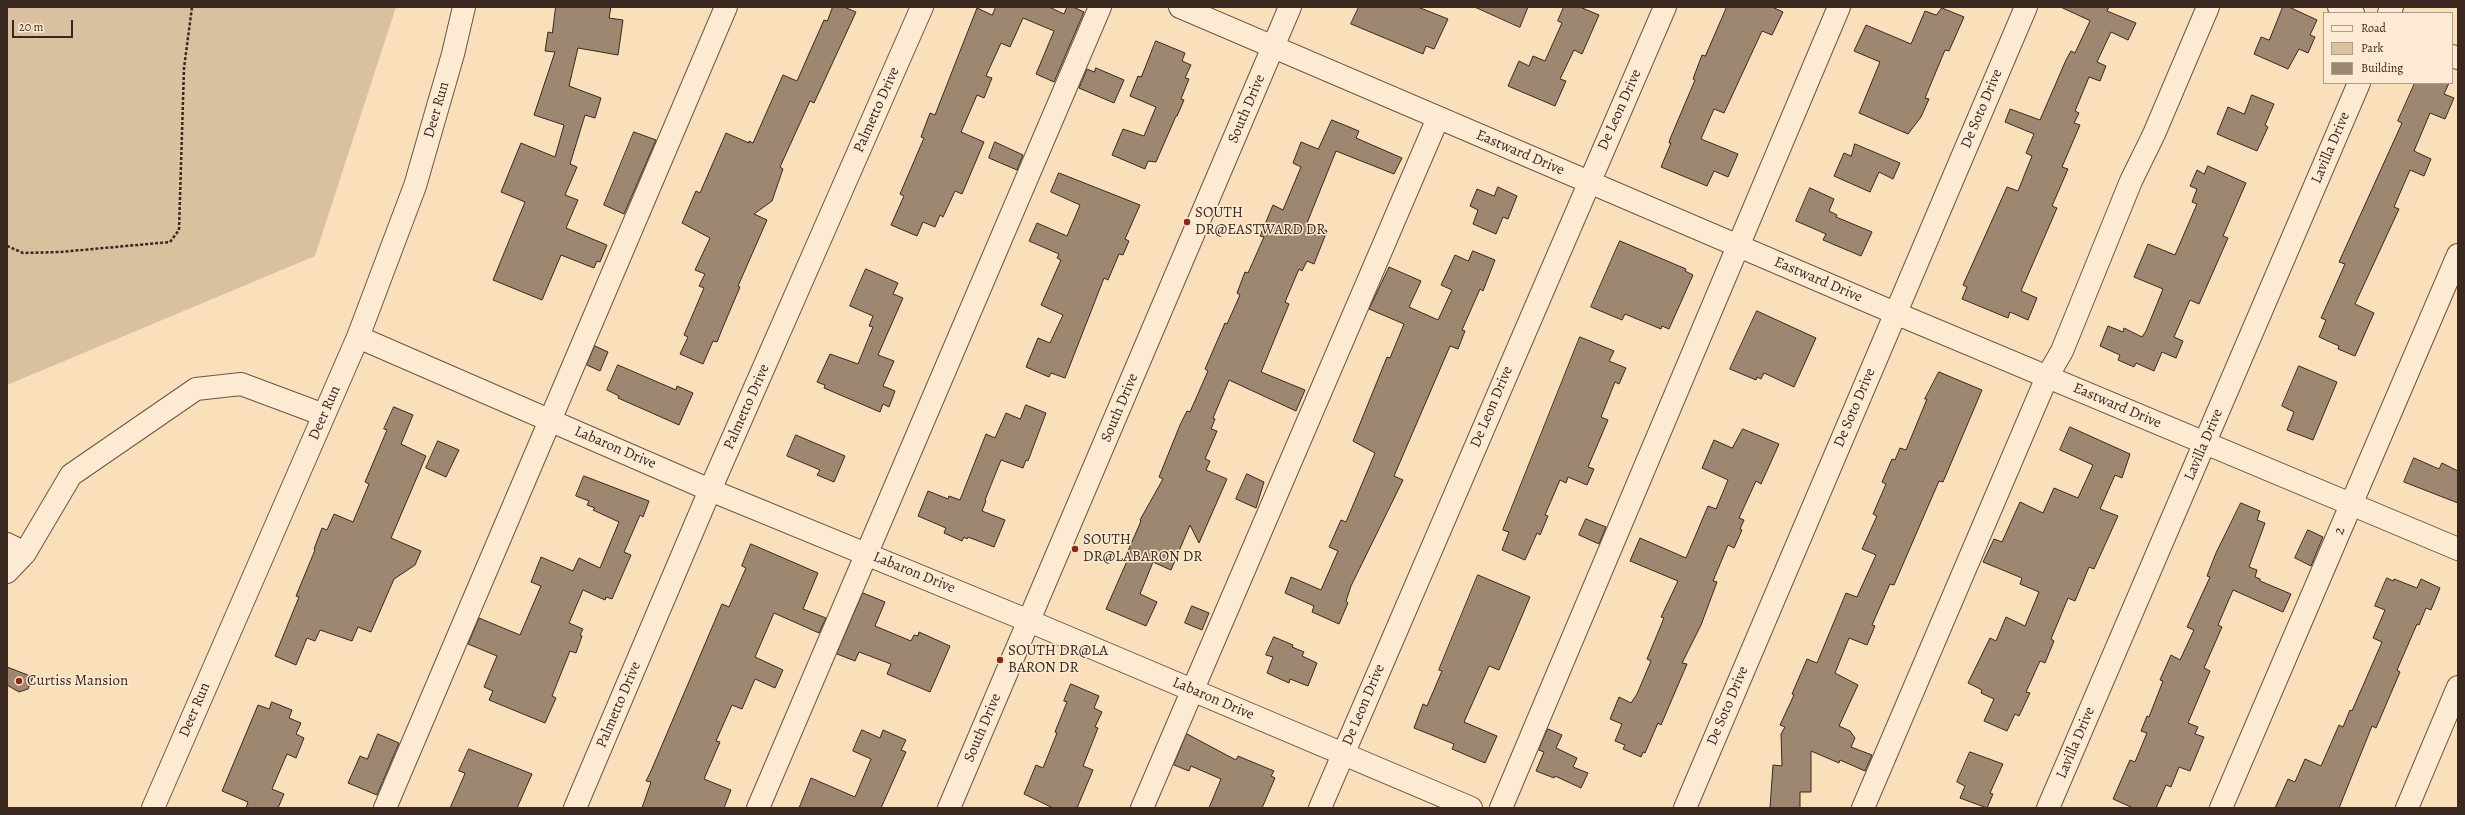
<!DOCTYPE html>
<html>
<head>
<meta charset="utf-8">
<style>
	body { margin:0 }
	#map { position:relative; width:2465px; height:815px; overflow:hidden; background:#fae0ba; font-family:Alegreya,serif }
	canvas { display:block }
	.frame { position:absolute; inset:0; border:8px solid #3a2720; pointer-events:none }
	.legend { position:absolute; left:2323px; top:12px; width:130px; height:72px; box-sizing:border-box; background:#fcebd2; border:1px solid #ae9d8b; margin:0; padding:5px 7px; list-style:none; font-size:12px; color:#3a2720 }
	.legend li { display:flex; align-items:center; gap:8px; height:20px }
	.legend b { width:20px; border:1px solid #ae9d8b }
	.scale { position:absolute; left:12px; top:20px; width:61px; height:18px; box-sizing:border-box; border:2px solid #3a2720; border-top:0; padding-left:5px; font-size:12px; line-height:14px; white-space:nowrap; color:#3a2720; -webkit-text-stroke:3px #fcebd2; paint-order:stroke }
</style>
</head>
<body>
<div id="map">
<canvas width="2465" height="815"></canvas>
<div class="frame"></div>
<ul class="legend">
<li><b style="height:5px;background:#fcebd2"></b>Road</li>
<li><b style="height:11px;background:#d9c1a0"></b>Park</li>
<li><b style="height:11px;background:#9e8770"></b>Building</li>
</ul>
<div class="scale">20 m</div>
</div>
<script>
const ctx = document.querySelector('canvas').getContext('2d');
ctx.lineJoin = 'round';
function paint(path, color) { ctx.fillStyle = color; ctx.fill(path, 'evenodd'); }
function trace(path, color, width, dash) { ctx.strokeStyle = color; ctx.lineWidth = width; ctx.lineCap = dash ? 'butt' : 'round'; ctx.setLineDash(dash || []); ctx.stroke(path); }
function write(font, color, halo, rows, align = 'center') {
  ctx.font = font + ' Alegreya,serif'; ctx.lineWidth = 3; ctx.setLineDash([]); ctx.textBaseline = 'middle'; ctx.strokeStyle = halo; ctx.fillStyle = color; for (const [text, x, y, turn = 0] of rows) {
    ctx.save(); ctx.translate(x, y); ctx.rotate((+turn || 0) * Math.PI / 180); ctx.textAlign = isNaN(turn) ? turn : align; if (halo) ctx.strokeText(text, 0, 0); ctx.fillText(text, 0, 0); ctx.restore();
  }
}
paint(new Path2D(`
	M7,7H396L315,256L7,385Z`), '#d9c1a0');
const building = new Path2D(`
	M556,7H611L609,18L623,20L618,55L578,48L569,86L601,98L595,118L585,115L570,164L577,167L565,195L578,200L566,228L607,245L600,262L597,261L594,268L561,255L542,300L493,280L525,202L501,192L521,143L555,157L564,125L534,115L555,52L545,51L548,32L552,33Z
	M833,7H844L856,12L814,103L810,101L780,167L783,169L772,201L754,214L767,220L738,286L740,287L723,327L717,342L713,341L703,364L680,354L688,337L684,335L704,288L699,286L705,274L695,270L710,238L682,223L696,191L700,193L726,133L749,143V141L753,143L783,75L797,81L824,20L827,21Z
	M996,7H1049L1064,14L1067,7H1073L1084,12L1054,82L1036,74L1054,31L1023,18L1010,47L1001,43L986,76L992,78L984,98L977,95L961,132L984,142L962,194L955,191L943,217L940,215L935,227L923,222L917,236L891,225L904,196L900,194L924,138L921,137L930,113L935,115L977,8L992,15Z
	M1359,7H1418L1448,19L1434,49L1426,46L1423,54L1351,24Z
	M1475,7H1528L1520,27Z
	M1564,7H1580L1599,15L1582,54L1574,50L1560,79L1566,81L1555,106L1508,86L1519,61L1529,66L1533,56L1545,61L1562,23L1558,21Z
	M1727,7H1772L1783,12L1772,35L1762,31L1724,113L1714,109L1701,139L1738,154L1728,177L1714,171L1707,186L1661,167L1671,143H1669L1670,139L1695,80L1693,79L1702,55L1705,56Z
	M2061,7H2109L2107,11L2136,23L2128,40L2111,32L2097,62L2106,66L2100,81L2089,77L2075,111L2079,113L2074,123L2080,125L2062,167L2068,169L2052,206L2057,208L2021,291L2037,298L2028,320L2010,312L2008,318L1962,299L1967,287L1963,285L2007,187L2018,191L2032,156L2026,153L2034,134L2005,122L2010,109L2040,120L2066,60L2071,51L2075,53L2090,21Z
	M2283,7H2289L2317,20L2310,35L2315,37L2308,53L2299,49L2288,69L2254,54L2261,37L2269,40Z
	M1942,8L1964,17L1949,51L1945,50L1925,98L1929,99L1921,117L1908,134L1859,113L1880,62L1854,51L1866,25L1911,44L1925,11L1936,15Z
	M1156,41L1185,53L1182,61L1191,65L1185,78L1189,79L1181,99L1184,100L1177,116H1176L1156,162L1148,161L1145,169L1112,155L1123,129L1144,136L1156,107L1130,96L1138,76L1141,77Z
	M1096,68L1124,80L1114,103L1079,88L1087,69L1094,72Z
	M2415,83H2449L2444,94L2454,98L2445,119L2430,113L2414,151L2431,159L2424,176L2410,170L2394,207L2399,209L2355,304L2374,313L2355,356L2338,349L2339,346L2319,337L2326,320L2321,318L2345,264L2339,262L2402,123L2398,121Z
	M2252,95L2274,104L2265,125L2268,127L2257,151L2217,134L2228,107L2244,114Z
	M1332,120L1359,131L1356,138L1402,158L1394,174L1336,151L1307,223L1327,231L1314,264L1307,261L1302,271L1299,269L1285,302L1289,304L1261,372L1305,390L1296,411L1229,380L1213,418L1215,419L1211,429L1217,431L1205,459L1210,461L1206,470L1227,479L1199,543L1190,525L1171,570L1153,562L1140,594L1157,602L1146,626L1106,609L1131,552L1128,551L1141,521L1140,520L1163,479L1159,477L1180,425L1187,411L1190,412L1208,371L1205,369L1225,323L1227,324L1240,295L1237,293L1245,272L1248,273L1264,237L1260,236L1273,205L1283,210L1301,167L1293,163L1301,142L1318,149Z
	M634,132L656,140L624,214L604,205Z
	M995,142L1023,155L1017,170L989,158Z
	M1855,144L1900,163L1893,179L1879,172L1870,192L1834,176L1844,153L1851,156Z
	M2208,166L2246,183L2223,236L2228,238L2199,304L2190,300L2174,337L2183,341L2176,358L2162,352L2154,371L2136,363L2134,367L2118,360L2120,355L2100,346L2108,326L2123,332L2124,328L2142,337L2146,331L2163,289L2134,277L2148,244L2175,255L2197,204L2192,202L2197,189L2190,186L2197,170L2204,174Z
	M1059,173L1140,205L1125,239L1129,241L1123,255L1119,254L1108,280L1104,278L1065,378L1051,373L1049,377L1026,367L1038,338L1050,343L1063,315L1041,305L1061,260L1057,258L1059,254L1029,241L1037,223L1067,236L1080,205L1051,192Z
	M1498,187L1517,196L1508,219L1503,217L1496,234L1473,224L1478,210L1470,206L1477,189L1494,196Z
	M1810,188L1834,199L1829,211L1837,215L1836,217L1872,232L1861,256L1823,240L1826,234L1796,221Z
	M1620,241L1686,269L1685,271L1693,275L1669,329L1662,326L1661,329L1625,314L1622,320L1591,307Z
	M1473,251L1495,260L1483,291L1480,289L1462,330L1465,331L1458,349L1450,346L1394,476L1403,480L1351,586L1346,601L1348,603L1339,624L1312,612L1314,606L1285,593L1291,577L1321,590L1338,551L1329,547L1341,520L1346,522L1375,453L1353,441L1387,357L1390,358L1404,324L1369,309L1389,267L1421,281L1409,307L1438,320L1452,290L1441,285L1455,255L1468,261Z
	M866,269L898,283L893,294L903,298L878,355L894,361L883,386L895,391L889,407L883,404L880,412L824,388L825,385L817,382L830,354L858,364L873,327L869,326L873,316L850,306Z
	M1757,311L1816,338L1794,387L1764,373L1761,379L1757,377L1756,380L1730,369Z
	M1580,337L1614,351L1609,361L1626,368L1619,384L1615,382L1601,417L1608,420L1588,467L1594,469L1587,485L1568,477L1566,483L1560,480L1545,515L1548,516L1540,535L1537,533L1525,560L1502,550L1509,532L1503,530Z
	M595,346L608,352L600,371L587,365Z
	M618,365L676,390L677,386L693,393L679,425L618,398L619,396L607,390Z
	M2299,366L2337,382L2313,440L2287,430L2294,412L2282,406Z
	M1939,372L1982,390L1943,482L1939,481L1894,585L1890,584L1872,625L1875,626L1867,645L1849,638L1835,673L1858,685L1839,726L1850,731L1855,738L1851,747L1872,755L1865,771L1840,760L1839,763L1811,751V792H1800V808H1770L1773,765L1782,766L1781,734L1785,727L1780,725L1794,695L1792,694L1807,659L1817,663L1846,593L1857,597L1876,555L1862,549L1877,516L1873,514L1886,484L1882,482L1892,459L1895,460L1900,448L1906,450L1927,399H1925Z
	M1026,405L1046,413L1028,461L1026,460L1023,468L1001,460L985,500L986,501L982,511L1005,520L994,547L968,537L967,539L964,537L962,541L944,533L946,528L918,516L928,491L948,499L949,496L960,500L986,434L995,438L1006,413L1020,419Z
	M394,407L413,415L401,444L426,456L391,538L421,551L415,565L394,579L371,632L358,627L352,641L320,630L315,641L307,638L296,665L275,656L299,597L296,596L315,550L314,549L322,528L327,530L334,514L353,522L369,484L365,482L387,430L384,429Z
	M2070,427L2130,454L2122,478L2115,475L2100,509L2118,516L2094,569L2089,567L2075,601L2068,598L2051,639L2054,641L2045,663L2040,661L2026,692L2030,693L2019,716L2015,714L2007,731L1984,721L1994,699L1981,693L1982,690L1968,683L1990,638L1996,641L2006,617L2025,626L2039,592L2020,584L2022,578L1983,562L1994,539L2002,542L2020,502L2043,513L2054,488L2078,498L2093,465L2060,450Z
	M1743,429L1779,444L1761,484L1756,481L1739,518L1744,520L1740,529L1742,530L1734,548L1728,545L1713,581L1717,582L1701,625L1682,663L1687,664L1661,725L1658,723L1645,753L1643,752L1641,757L1623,749L1625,745L1615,741L1622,724L1610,719L1619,697L1631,703L1637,694L1651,661L1647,659L1664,618L1661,617L1678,581L1630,561L1640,538L1686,558L1708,506L1716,509L1728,480L1702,468L1714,440L1732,448Z
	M796,435L845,456L834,482L817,475L820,470L787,456Z
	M438,441L459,450L446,477L426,468Z
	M2414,458L2439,469L2442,463L2458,471V503L2404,482Z
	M1247,474L1264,482L1256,508L1236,499Z
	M584,476L649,501L643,517L640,515L624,552L631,555L612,599L606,597L605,600L583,590L569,623L583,629L580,635L582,636L576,653L570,651L552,696L556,698L545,723L489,700L493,691L484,687L497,656L468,644L479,618L520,635L541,586L531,582L541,557L573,571L579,558L600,568L619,522L593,510L595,508L587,505L589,501L576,496Z
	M2241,503L2260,511L2257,520L2265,523L2249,567L2257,570L2255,577L2260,579V581L2291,594L2283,612L2233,590L2218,625L2222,627L2204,668L2210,671L2188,723L2198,727L2195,734L2204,737L2190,771L2179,767L2171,787L2166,785L2156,808H2133L2113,799L2130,760L2135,762L2147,733L2141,731L2147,716L2149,717L2163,681L2160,680L2171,655L2180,660L2194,630L2187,627L2210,577L2207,576L2216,553Z
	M1586,519L1606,527L1599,544L1579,535Z
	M2308,530L2323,537L2311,566L2295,558Z
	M751,544L818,573L803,609L826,618L819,633L774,613L755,657L783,670L775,688L755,679L742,709L732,705L716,741L720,742L704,779L731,790L724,808H642L651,782L646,781L651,771L722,604L729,607L746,568L742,566Z
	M1478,575L1530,597L1499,670L1489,666L1464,722L1497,736L1485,763L1452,749L1454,744L1414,728L1423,704L1427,706L1442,671L1439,670Z
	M2387,578L2393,581L2394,579L2417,588L2421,579L2440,588L2431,610L2426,608L2419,625L2417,624L2397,670L2400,672L2376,728L2372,726L2339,808H2275L2288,779L2295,782L2305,759L2321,766L2339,725L2343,727L2350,710L2352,711L2382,642L2373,638L2385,610L2375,606Z
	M863,593L885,602L875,626L911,641L914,635L918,636L919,632L950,646L930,692L887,674L891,664L859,652L855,661L837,654Z
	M1192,606L1209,613L1202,630L1185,623Z
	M1274,637L1293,645L1292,647L1304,652L1302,656L1317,663L1308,686L1290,679L1289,683L1267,673L1273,657L1266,655Z
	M7,667L33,677L28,689L19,692L7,685Z
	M1071,684L1099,696L1094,708L1102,712L1095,727L1098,728L1083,766L1093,770L1077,808H1053L1024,794L1036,765L1043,768L1057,733L1055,732L1067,702L1064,701Z
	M272,702L292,710L289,718L301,723L296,734L304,738L296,758L287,754L272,789L284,794L278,808H246L248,802L222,791L258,705L269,709Z
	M1548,729L1562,735L1556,748L1577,758L1573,767L1588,773L1581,788L1555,776L1554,778L1536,771L1544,752L1539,750Z
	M862,730L880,738L883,730L906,740L901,750L906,752L881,808H799L811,778L855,797L871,759L853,751Z
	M378,734L399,743L377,795L348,783L360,756L367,759Z
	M1187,734L1236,760L1238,756L1274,771L1271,776L1275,778L1262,808H1209L1221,779L1191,766L1189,771L1174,765Z
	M469,749L532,774L517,808H450L464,776L465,773L459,771Z
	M1970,752L2003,764L1990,793L1993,794L1987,808L1960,798L1965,786L1957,782Z`);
paint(building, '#9e8770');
trace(building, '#3a2720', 1);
const minor = new Path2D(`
	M1180,7L1895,313L2458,549
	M2339,7L2353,13
	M2389,13L2392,7
	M2452,56L2458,58
	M358,337L710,490L1029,621L1471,808
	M7,544L25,553
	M7,572L25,553L71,475L196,389L241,384L324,415
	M153,808L358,337L415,186L453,54L464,7
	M385,808L726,7
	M575,808L710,490L922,7
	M758,808L1100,7
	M949,808L1290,7
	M1142,808L1438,118
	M1320,808L1665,7
	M1501,808L1839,7
	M1685,808L2026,7
	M1863,808L2047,377L2062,351L2131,181L2154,134L2208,7
	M2048,808L2359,83
	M2221,808L2458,255
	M2407,808L2458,687`);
trace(minor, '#6a5546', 24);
trace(new Path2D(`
	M7,246L23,253L60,252L170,242L179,230L184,68L192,7`), '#3a2720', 2.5, [3, 2]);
trace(minor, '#fcebd2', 22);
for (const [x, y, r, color] of [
	[1187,222,4,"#8f2418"],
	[1075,549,4,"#8f2418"],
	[1000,660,4,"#8f2418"],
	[19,681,4,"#8f2418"]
]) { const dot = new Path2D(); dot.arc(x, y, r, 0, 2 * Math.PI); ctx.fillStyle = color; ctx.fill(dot); trace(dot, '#fcebd2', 1.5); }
write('15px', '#3a2720', '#fcebd2', [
	["South Drive",1247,109,-67],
	["De Soto Drive",1982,109,-67],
	["Deer Run",437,110,-74],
	["Palmetto Drive",877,110,-66],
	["De Leon Drive",1620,110,-66],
	["Lavilla Drive",2331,148,-67],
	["Eastward Drive",1520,153,23],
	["Eastward Drive",1818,280,23],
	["Eastward Drive",2117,406,23],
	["Palmetto Drive",747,407,-66],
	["De Leon Drive",1492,407,-67],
	["South Drive",1120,408,-67],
	["De Soto Drive",1855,408,-67],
	["Deer Run",325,413,-66],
	["Lavilla Drive",2204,445,-67],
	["Labaron Drive",615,448,23],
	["2",2340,531,-67],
	["Labaron Drive",914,573,22],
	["Labaron Drive",1213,699,23],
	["Palmetto Drive",619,705,-67],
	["De Leon Drive",1364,705,-67],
	["De Soto Drive",1728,706,-67],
	["Deer Run",195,710,-67],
	["South Drive",983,728,-67],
	["Lavilla Drive",2076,743,-67]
]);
write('15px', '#3a2720', '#fcebd2', [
	["SOUTH",1195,213],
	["DR@EASTWARD DR",1195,230],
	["SOUTH",1083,540],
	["DR@LABARON DR",1083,557],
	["SOUTH DR@LA",1008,651],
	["BARON DR",1008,668],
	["Curtiss Mansion",27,681]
], 'left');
</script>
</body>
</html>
